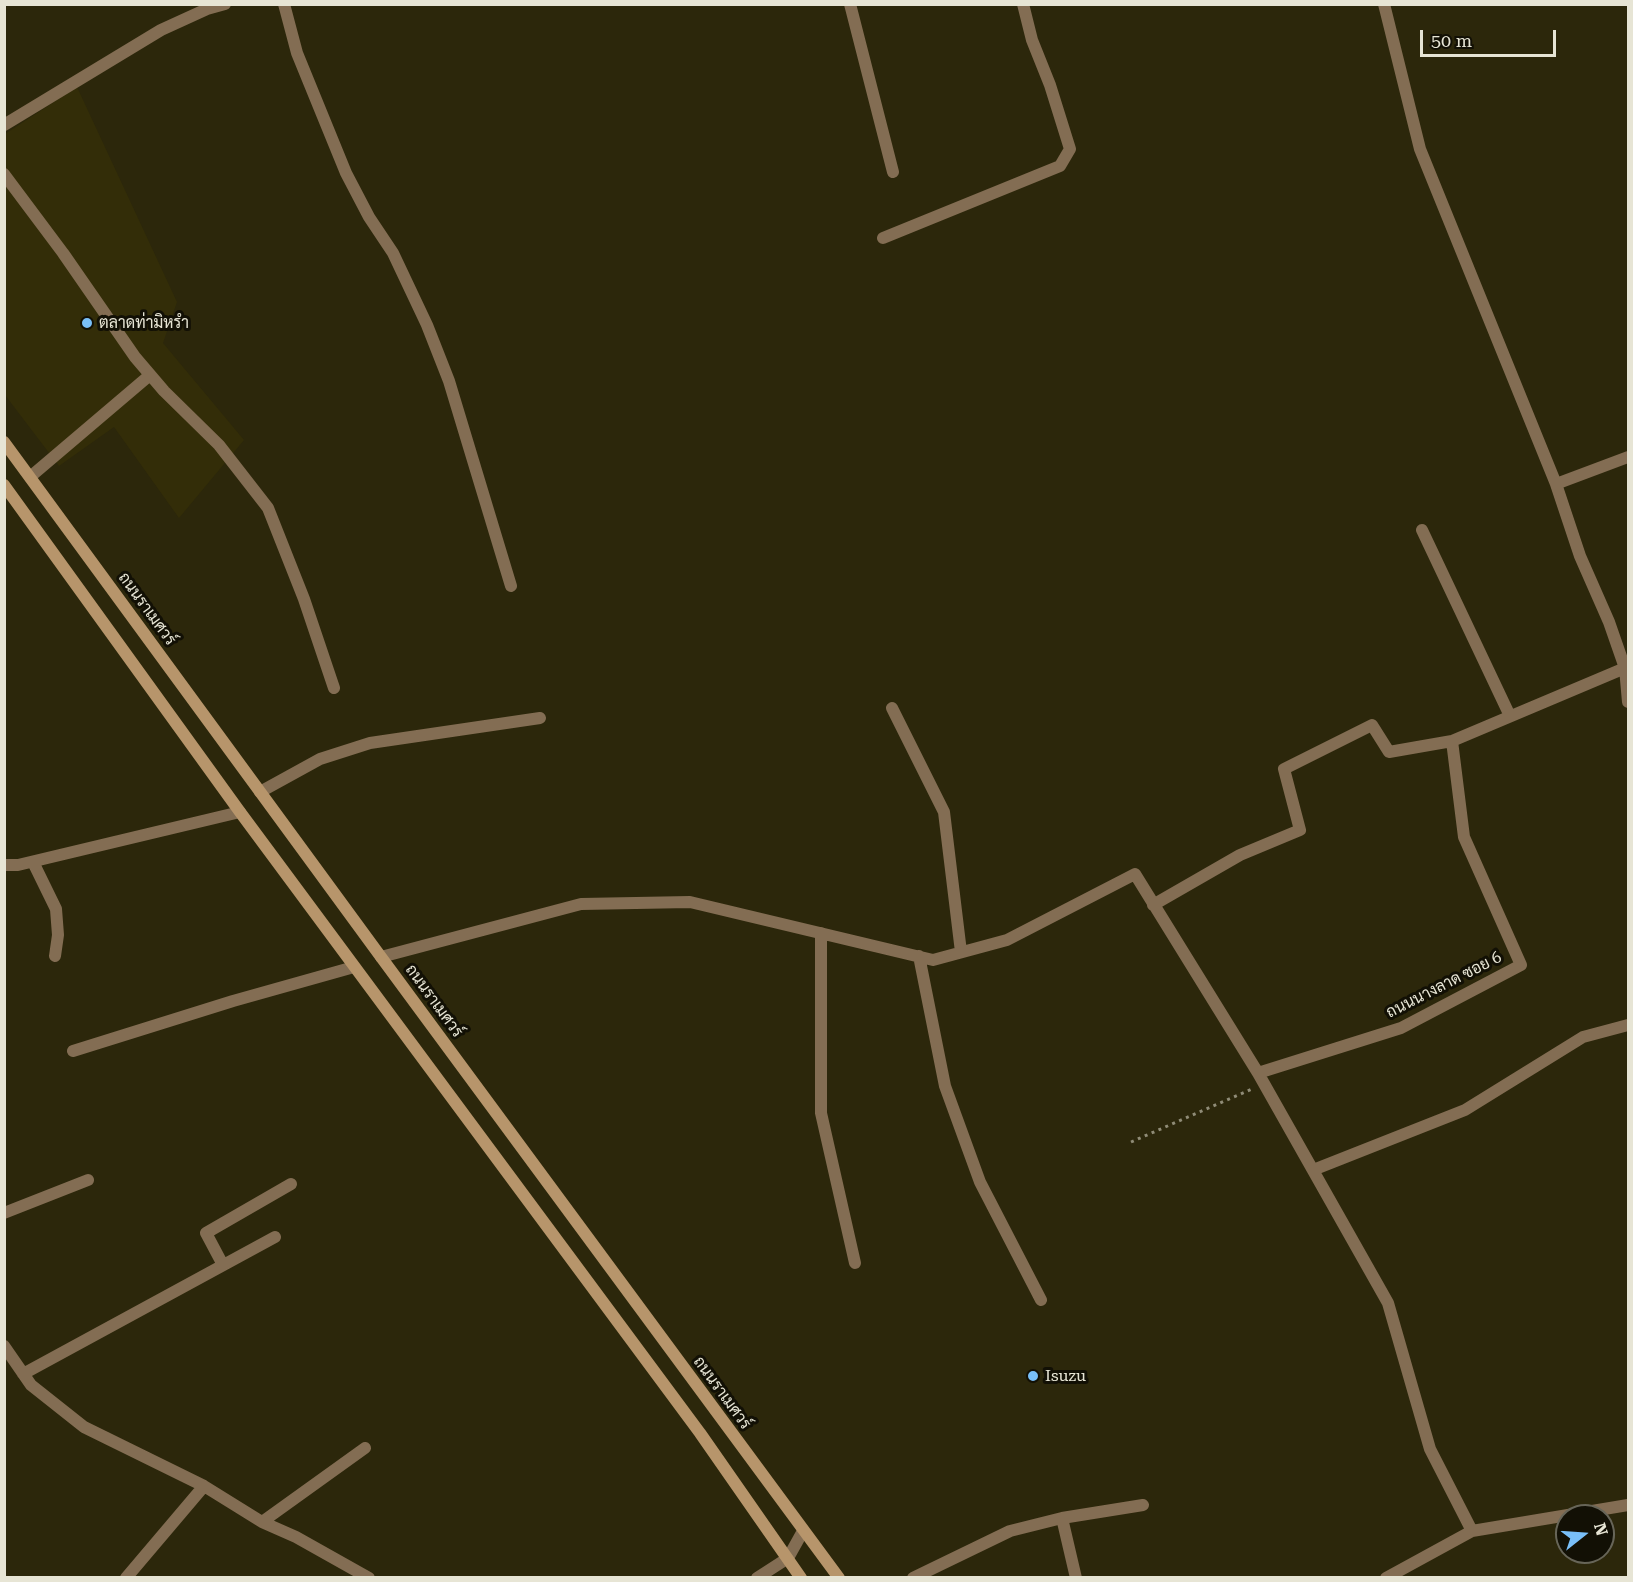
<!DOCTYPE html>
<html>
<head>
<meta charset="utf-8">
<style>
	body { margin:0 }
	#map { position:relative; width:1633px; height:1582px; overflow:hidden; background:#2c270b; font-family:"Roboto Serif",serif }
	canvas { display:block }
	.frame { position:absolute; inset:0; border:6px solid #e7e5d5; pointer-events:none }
	.north { position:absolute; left:1555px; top:1504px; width:60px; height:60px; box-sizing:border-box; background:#121005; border:2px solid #676558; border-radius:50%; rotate:73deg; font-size:16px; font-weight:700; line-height:24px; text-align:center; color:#e7e5d5 }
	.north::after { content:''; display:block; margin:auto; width:21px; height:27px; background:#79bff8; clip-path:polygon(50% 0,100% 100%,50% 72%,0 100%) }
	.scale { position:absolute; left:1420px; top:30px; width:136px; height:27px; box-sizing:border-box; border:3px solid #e7e5d5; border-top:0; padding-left:8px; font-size:18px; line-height:21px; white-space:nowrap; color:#e7e5d5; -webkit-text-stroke:4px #121005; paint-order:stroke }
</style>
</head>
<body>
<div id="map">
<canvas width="1633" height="1582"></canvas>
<div class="frame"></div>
<div class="north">N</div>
<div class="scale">50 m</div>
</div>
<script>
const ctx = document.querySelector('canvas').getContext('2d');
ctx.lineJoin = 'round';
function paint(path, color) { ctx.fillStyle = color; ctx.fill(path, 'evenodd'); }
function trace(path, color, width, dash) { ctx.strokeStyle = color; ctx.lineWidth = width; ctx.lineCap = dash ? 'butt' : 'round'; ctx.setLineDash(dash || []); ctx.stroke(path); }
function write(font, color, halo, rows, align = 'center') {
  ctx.font = font + ' "Roboto Serif",Sarabun,serif'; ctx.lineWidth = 6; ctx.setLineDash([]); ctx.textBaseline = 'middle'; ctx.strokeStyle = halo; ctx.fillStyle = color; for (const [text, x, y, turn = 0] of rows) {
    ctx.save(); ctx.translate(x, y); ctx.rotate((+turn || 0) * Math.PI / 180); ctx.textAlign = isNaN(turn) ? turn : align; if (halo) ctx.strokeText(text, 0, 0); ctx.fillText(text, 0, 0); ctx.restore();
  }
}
paint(new Path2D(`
	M77,87L177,302L163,343L244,440L179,518L114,427L59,466L5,395V134Z`), '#332d08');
trace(new Path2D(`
	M1131,1142L1252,1089`), '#908c77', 3, [3, 4.5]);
trace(new Path2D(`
	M284,4L297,53L346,173L369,217L393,253L427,325L449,381L511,586
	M850,4L893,172
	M1384,4L1420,149L1556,484L1580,556L1609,622L1625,668L1628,702
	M4,125L161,30L207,9L225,4
	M4,174L63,253L135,357L164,391L219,445L268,508L304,599L334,688
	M883,238L1060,166L1070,149L1050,85L1032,40L1023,4
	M30,477L150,375
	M1556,484L1628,457
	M1422,530L1510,716
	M892,708L944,812L961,952
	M260,792L320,759L370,743L540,718
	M33,862L56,909L58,935L55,956
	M4,865H18L240,812
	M1153,905L1240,855L1300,830L1284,769L1372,725L1389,752L1452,741L1625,668
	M821,933V1113L855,1263
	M919,956L945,1086L980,1182L1041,1300
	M381,957L581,904L690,902L933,960L1007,940L1135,874L1258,1073L1388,1303L1430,1449L1472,1531
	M73,1051L233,1001L354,967
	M1258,1073L1401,1028L1521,965L1464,837L1452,741
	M1313,1170L1465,1110L1583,1037L1628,1025
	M4,1213L88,1180
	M223,1265L206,1233L291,1184
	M4,1346L31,1385L84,1427L204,1486L262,1522L296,1537L369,1578
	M23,1374L275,1237
	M1062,1518L1076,1578
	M262,1522L365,1448
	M126,1578L204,1486
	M757,1578L788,1558L803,1531
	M913,1578L1010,1531L1062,1518L1143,1505
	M1386,1578L1472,1531L1628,1505`), '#836d53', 12);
trace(new Path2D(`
	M4,442L381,957L839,1578
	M4,485L240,812L700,1433L801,1578`), '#b7956b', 12);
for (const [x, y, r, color] of [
	[87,323,6,"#79bff8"],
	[1033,1376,6,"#79bff8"]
]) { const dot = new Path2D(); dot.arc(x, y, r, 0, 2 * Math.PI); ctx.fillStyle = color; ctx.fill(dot); trace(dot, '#121005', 2); }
write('16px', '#e7e5d5', '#121005', [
	["ตลาดท่ามิหรำ",99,323],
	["Isuzu",1045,1376]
], 'left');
write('16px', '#e7e5d5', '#121005', [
	["ถนนราเมศวร์",147,609,54],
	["ถนนนางลาด ซอย 6",1444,985,-27],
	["ถนนราเมศวร์",434,1001,54],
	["ถนนราเมศวร์",722,1393,54]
]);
</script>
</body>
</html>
